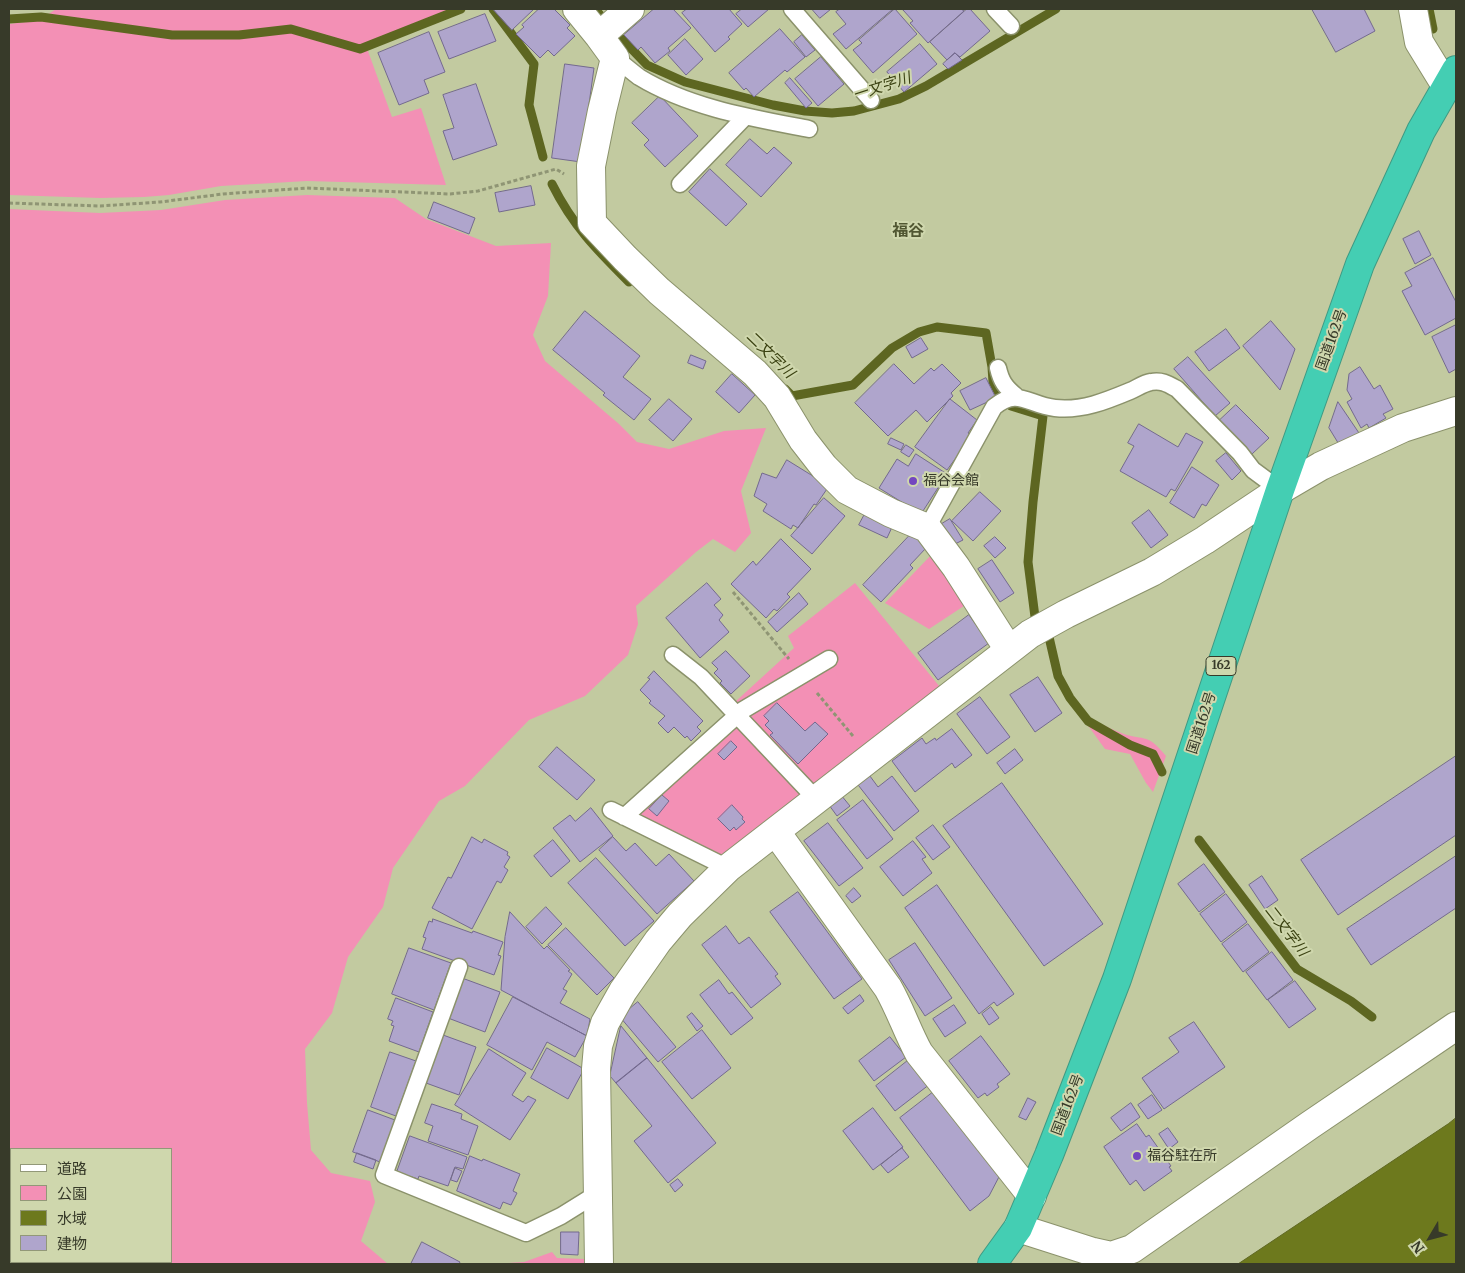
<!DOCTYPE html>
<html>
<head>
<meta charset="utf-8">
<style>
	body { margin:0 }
	#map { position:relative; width:1465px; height:1273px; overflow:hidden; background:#c2caa0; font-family:Merriweather,"Noto Sans JP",serif }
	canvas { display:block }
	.frame { position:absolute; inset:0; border:10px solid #373a29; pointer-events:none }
	.legend { position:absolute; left:10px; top:1148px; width:162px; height:115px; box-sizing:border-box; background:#cfd7ad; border:1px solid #929878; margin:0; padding:6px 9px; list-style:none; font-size:15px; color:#373a29 }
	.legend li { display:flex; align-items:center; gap:10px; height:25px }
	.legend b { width:25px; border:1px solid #929878 }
	.north { position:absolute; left:1405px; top:1213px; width:50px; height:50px; -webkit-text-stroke:4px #cfd7ad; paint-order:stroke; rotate:233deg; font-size:14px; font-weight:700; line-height:20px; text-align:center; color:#373a29 }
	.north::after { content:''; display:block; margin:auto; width:18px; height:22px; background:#373a29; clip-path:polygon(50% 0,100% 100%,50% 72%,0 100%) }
</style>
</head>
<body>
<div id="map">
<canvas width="1465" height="1273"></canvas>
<div class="frame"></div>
<ul class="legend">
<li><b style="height:6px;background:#fff"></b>道路</li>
<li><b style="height:14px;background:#f390b5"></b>公園</li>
<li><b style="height:14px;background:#6d791d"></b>水域</li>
<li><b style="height:14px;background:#afa5cc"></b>建物</li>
</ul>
<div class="north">N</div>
</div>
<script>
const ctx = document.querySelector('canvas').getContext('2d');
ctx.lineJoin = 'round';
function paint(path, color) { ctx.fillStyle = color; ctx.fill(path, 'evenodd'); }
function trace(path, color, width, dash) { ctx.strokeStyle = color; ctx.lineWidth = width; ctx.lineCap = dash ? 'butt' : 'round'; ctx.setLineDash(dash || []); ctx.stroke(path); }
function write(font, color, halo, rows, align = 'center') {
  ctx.font = font + ' Merriweather,"Noto Sans JP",serif'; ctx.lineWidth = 4; ctx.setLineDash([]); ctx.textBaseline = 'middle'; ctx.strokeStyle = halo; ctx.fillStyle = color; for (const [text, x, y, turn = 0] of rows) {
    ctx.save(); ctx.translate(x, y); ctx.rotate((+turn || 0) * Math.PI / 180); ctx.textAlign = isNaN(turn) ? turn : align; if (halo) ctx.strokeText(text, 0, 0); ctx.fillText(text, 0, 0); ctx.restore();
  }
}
paint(new Path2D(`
	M56,9H451L365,43L392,117L421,108L446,185L307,181L221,186L169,195L144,197L100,198L9,195V24L40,20Z
	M307,195L395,198L426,219L496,246L551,243L548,296L533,335L545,361L619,424L637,442L669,449L724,431L766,428L741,491L751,533L735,552L713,539L696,552L636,606L638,624L628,655L585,696L529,720L465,786L439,801L393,868L383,907L348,957L332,1013L305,1049L307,1103L311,1150L331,1173L370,1181L375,1202L361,1241L388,1264H9V209L100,213L161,210L225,200ZM171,1149V1262H11V1149Z
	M935,551L970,602L929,629L885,603Z
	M855,583L944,692L729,860L636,813L745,718L735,702L794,648L788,636Z
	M1088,717C1098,722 1108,728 1119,732C1143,742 1146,731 1166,756L1153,792L1146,783L1130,754L1105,749L1084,720Z
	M552,1252L557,1258L584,1259V1264H493L524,1262Z`), '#f390b5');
const water = new Path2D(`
	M1456,1118V1264H1238L1448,1124Z`);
paint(water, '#6d791d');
trace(water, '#5d6621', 1);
trace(new Path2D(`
	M493,9L534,64L529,105L543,157
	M595,9L600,15
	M1429,9L1433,29
	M9,19L41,17L172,35H239L291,29L360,49L461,9
	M622,39L647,65L685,82L773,105L805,111L832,113L854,111L899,99L926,86L1056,9
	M552,184C573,226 596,249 629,282
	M785,389L792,396L853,385L892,348L919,332L937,327L986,333L992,367L993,382L1000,395
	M1011,406L1043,416L1033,502L1028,562L1035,617
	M1049,637L1058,676L1070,698L1088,721L1130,745L1153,754L1162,772
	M1199,840L1297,969L1351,1001L1372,1017`), '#5d6621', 9);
const building = new Path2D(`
	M493,9H534L512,30Z
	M539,9H554L570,25L567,28L575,36L554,56L548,50L540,58L516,34L524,27L522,25Z
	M654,9H673L691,28L668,48L670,51L655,63L641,47L638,50L624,35Z
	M687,9H729L742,24L728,37L730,39L715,52L682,13Z
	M742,9H769L748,27L736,14Z
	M812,9H831L820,18Z
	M840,9H893L846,49L833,34L846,24L836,12Z
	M895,9L917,34L873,73L853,50L862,43L859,40Z
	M904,9H961L964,11L928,43L910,23L913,21L903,10Z
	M967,9H970L990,31L960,57L955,53L947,60L930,42Z
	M1312,9H1364L1375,31L1336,52Z
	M485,14L496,41L449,59L438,32Z
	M780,29L805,57L787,72L785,70L754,97L746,88L744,90L729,73Z
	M429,32L445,72L424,80L429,93L399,105L378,53Z
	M802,35L815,50L806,57L794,42Z
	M685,39L703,59L686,75L668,55Z
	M920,44L937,64L904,92L887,72Z
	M955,53L962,60L948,69L943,64Z
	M821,57L844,84L818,106L795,79Z
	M565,64L594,68L581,162L552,158Z
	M790,78L812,103L806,108L785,83Z
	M476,84L497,145L453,160L443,131L454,128L443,95Z
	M660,96L698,136L665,167L644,145L649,140L632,123Z
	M750,139L767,154L774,147L792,163L761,197L726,165Z
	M710,169L747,204L726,226L689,192Z
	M531,186L535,205L499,212L495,193Z
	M434,202L475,218L469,234L428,218Z
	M1419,231L1431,255L1415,264L1403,239Z
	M1433,258L1456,302V318L1425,335L1402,291L1412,286L1405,273Z
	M585,311L640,356L623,377L651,399L634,420L603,395L605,393L553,350Z
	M1271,321L1295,349L1280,390L1243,346Z
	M1456,325V369L1449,373L1432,337Z
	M1226,329L1240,348L1209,371L1195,352Z
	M921,338L928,349L912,358L906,347Z
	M691,355L706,361L703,369L688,363Z
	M1188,357L1230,403L1215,416L1174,369Z
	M894,364L914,384L931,368L934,371L942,364L961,383L951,393L953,396L927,422L916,410L888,436L855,403Z
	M1360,367L1374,389L1380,385L1393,409L1383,414L1386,418L1369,428L1367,424L1361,428L1347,402L1352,399L1347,390L1349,374Z
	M732,374L755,395L739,413L716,392Z
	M986,378L996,398L970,410L960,391Z
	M669,399L692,419L673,441L649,420Z
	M950,399L977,420L968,433L972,436L947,470L915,447Z
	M1338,402L1359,433L1340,446L1329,428Z
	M1236,405L1269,438L1252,454L1220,420Z
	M1139,424L1178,447L1186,433L1203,442L1175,491L1171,489L1166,497L1120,471L1134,446L1128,443Z
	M891,438L904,444L901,450L888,444Z
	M906,445L914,450L909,457L901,452Z
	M1226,453L1241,471L1232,480L1216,461Z
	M916,454L947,474L921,514L879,488L897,459L908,466Z
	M787,460L829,486L816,505L814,504L798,528L793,525L791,529L763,511L767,504L754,496L762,473L776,478Z
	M1192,467L1219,485L1206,506L1202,504L1194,518L1170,503Z
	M980,492L1001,511L973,541L952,521Z
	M824,498L845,516L812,554L791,536Z
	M1149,510L1168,535L1151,548L1132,523Z
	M866,512L893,525L887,538L859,525Z
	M950,519L963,540L953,545L940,525Z
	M912,533L927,547L910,565L913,568L881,602L863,585Z
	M995,537L1006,548L995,558L984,546Z
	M781,539L811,569L787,594L790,597L777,611L774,609L766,618L731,584L753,561L756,565Z
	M992,560L1014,593L1000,602L978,569Z
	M707,583L721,599L714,605L723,615L719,620L729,632L700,658L666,618Z
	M799,593L808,604L777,632L768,622Z
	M969,615L989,643L938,680L918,653Z
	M726,651L750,676L731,694L720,683L722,681L714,673L718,669L712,663Z
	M654,671L703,721L697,727L701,731L691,741L687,736L685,738L674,727L668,733L658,723L665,716L649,703L651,701L640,690L650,679L648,678Z
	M1038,677L1062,713L1035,732L1010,695Z
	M980,697L1010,737L987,754L957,714Z
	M777,703L805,731L815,722L828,734L798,764L770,735L773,733L765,725L769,721L764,716Z
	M952,729L972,755L955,768L952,763L915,792L892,761L922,738L926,744L935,738L936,740Z
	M731,741L737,747L724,760L718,754Z
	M557,747L595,780L577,800L539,767Z
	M1015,749L1023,760L1005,774L997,763Z
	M1456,756V835L1338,915L1301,860Z
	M867,772L878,787L892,776L919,811L894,831L855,781Z
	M1002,783L1103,924L1044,966L943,826Z
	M662,795L669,801L657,816L649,809Z
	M841,795L850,806L837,816L829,805Z
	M863,800L893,839L867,859L837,820Z
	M732,805L743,817L742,819L745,822L736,830L734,827L730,831L718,819Z
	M591,808L613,836L580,862L553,828L570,815L575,821Z
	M828,823L863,868L839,886L804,841Z
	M933,825L950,847L933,860L916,838Z
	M472,837L482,843L484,839L508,852L507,855L510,857L504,867L508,870L501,883L497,881L472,929L432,908L448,877L451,878Z
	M613,837L626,851L635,843L656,866L669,854L694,881L657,914L599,850Z
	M553,840L570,861L551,877L534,856Z
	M913,841L926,857L922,859L932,873L903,896L880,867Z
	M1456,856V908L1371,965L1347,929Z
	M596,858L654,921L625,946L568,883Z
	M1204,864L1225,892L1199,912L1178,884Z
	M1262,876L1278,900L1265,909L1249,885Z
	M937,885L1014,994L997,1006L994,1002L979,1014L905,908Z
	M854,888L861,896L852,903L846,896Z
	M798,892L862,979L834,999L770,912Z
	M1226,894L1247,922L1221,942L1200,914Z
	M546,907L562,924L542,944L526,927Z
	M510,912L544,949L547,946L570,970L568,971L572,974L563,989L567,991L560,1003L590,1019L587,1036L501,990L505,937Z
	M433,919L472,933L473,931L503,942L498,955L501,956L494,975L422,949L426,938L423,937L429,921L432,922Z
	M1248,924L1269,952L1243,972L1222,944Z
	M726,926L739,944L749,937L778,974L775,976L781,984L751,1008L702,945Z
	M566,928L614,978L597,995L548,945Z
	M915,943L952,998L925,1016L889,960Z
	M409,948L451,963L434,1010L392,994Z
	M1272,952L1293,980L1267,1000L1246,972Z
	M462,978L500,992L485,1032L448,1018Z
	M719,980L729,994L732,992L753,1018L731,1035L700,995Z
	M1295,981L1316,1009L1289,1028L1268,1000Z
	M860,995L864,1001L848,1014L843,1008Z
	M513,997L587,1036L575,1057L547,1042L532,1070L487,1045Z
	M396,998L433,1012L419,1052L389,1041L394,1026L391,1025L393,1021L388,1019Z
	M638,1002L676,1047L658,1062L620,1017Z
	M954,1005L966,1023L945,1037L933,1019Z
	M991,1007L999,1018L989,1025L982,1014Z
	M692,1013L703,1026L697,1031L687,1017Z
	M1194,1022L1225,1067L1164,1109L1142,1078L1179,1052L1169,1038Z
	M621,1026L647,1058L616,1083L610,1076Z
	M702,1030L731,1068L692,1099L662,1062Z
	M443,1035L476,1047L459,1095L426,1083Z
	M981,1036L1010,1074L997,1084L999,1087L987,1096L985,1093L978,1098L949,1061Z
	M890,1037L906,1057L874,1081L859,1061Z
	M547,1048L584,1069L568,1099L531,1078Z
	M489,1049L526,1073L512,1095L523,1102L528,1096L536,1100L510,1140L455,1105Z
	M390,1052L416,1061L396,1116L371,1107Z
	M647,1058L716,1143L668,1183L634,1141L652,1126L616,1083Z
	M910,1059L930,1084L895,1111L876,1086Z
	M936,1090L1001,1173L989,1196L970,1211L900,1118Z
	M1152,1095L1162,1110L1148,1119L1138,1105Z
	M1028,1098L1036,1102L1026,1120L1019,1117Z
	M1131,1103L1140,1117L1121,1131L1111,1118Z
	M432,1104L462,1114L461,1119L478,1126L468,1155L428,1141L433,1126L425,1123Z
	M873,1108L903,1147L873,1170L843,1131Z
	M368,1110L395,1120L380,1162L353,1152Z
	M1137,1124L1146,1137L1149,1135L1171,1166L1169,1167L1172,1171L1144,1191L1136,1180L1130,1185L1104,1147Z
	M1168,1128L1178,1142L1169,1149L1159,1134Z
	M410,1136L467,1157L463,1169L455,1167L448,1186L419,1176L418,1179L397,1172Z
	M902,1148L909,1157L888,1173L881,1165Z
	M357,1153L376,1160L373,1169L354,1162Z
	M470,1156L482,1161L483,1159L520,1174L513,1191L517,1193L511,1205L503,1202L500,1209L457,1191Z
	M455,1168L462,1171L457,1182L451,1180Z
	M678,1179L683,1185L675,1192L670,1185Z
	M561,1232H579L578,1255L561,1254Z
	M422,1242L460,1262L459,1264H411Z`);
paint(building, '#afa5cc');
trace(building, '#73698e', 1);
const lane = new Path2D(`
	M792,9L871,100
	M995,9L1011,26
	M615,58C623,64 631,71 639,77C690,108 752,118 809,129
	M680,184L745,117
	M998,368C1001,381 1005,387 1016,396
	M927,528L994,407C1018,387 1028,405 1055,408C1082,411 1106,401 1130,391C1137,388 1144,383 1151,382C1162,380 1168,384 1177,389L1240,453L1253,470L1280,490
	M673,655L701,677L817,800
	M611,810L728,868
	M624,817L743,710L829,659
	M459,967L384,1175L526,1233L561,1216L598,1193`);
const street = new Path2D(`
	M577,9L599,36L615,58L602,111L591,166L592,223L625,258L659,291L755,373L777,397L803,440L824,467L847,490L891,513L927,528L956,567L1009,650
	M1413,9L1419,42L1446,86
	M599,36L630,9
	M776,832L888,988C900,1009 907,1031 919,1053L1032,1196
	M599,1264L596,1069L598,1046L605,1023L623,991L658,941L680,915L728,868L1030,634L1066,614L1152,572L1205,540L1280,490L1321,466L1403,428L1456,411`);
const secondary = new Path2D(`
	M1018,1228L1093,1252L1111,1256L1132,1249L1310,1125L1456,1026`);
const highway = new Path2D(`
	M992,1264L1018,1228L1049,1155L1117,979L1280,490L1360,264L1421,131L1456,70`);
trace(lane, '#8b926b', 19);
trace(street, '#8b926b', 30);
trace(secondary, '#8b926b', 30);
trace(highway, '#3f9a83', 30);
trace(new Path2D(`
	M9,203L100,206L160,202L223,194L307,188L450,194L478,191L556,169L564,174
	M733,592L789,659
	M817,693L853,736`), '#8f9574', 3, [4, 2.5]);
trace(lane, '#fff', 16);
trace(street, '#fff', 28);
trace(secondary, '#fff', 28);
trace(highway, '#44ceb3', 28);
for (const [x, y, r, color] of [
	[913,481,5,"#7346bf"],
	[1137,1156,5,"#7346bf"]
]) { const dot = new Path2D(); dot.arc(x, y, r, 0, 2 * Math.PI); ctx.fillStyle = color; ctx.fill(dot); trace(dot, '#cfd7ad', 2); }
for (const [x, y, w] of [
	[1221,666,30]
]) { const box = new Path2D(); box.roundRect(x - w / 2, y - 9.5, w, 19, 4); ctx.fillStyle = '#cfd7ad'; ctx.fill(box); trace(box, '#373a29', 1); }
write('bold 12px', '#373a29', null, [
	["162",1221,666]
]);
write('14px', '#373a29', '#cfd7ad', [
	["国道162号",1332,340,-70],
	["国道162号",1202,723,-72],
	["国道162号",1068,1105,-69]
]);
write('14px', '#373a29', '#cfd7ad', [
	["福谷会館",923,481],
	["福谷駐在所",1147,1156]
], 'left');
write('italic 15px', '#3b4212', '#cfd7ad', [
	["一文字川",882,87,-18],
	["二文字川",770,355,44],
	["二文字川",1286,931,52]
]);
write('bold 16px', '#515732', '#cfd7ad', [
	["福谷",908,231]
]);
</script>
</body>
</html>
